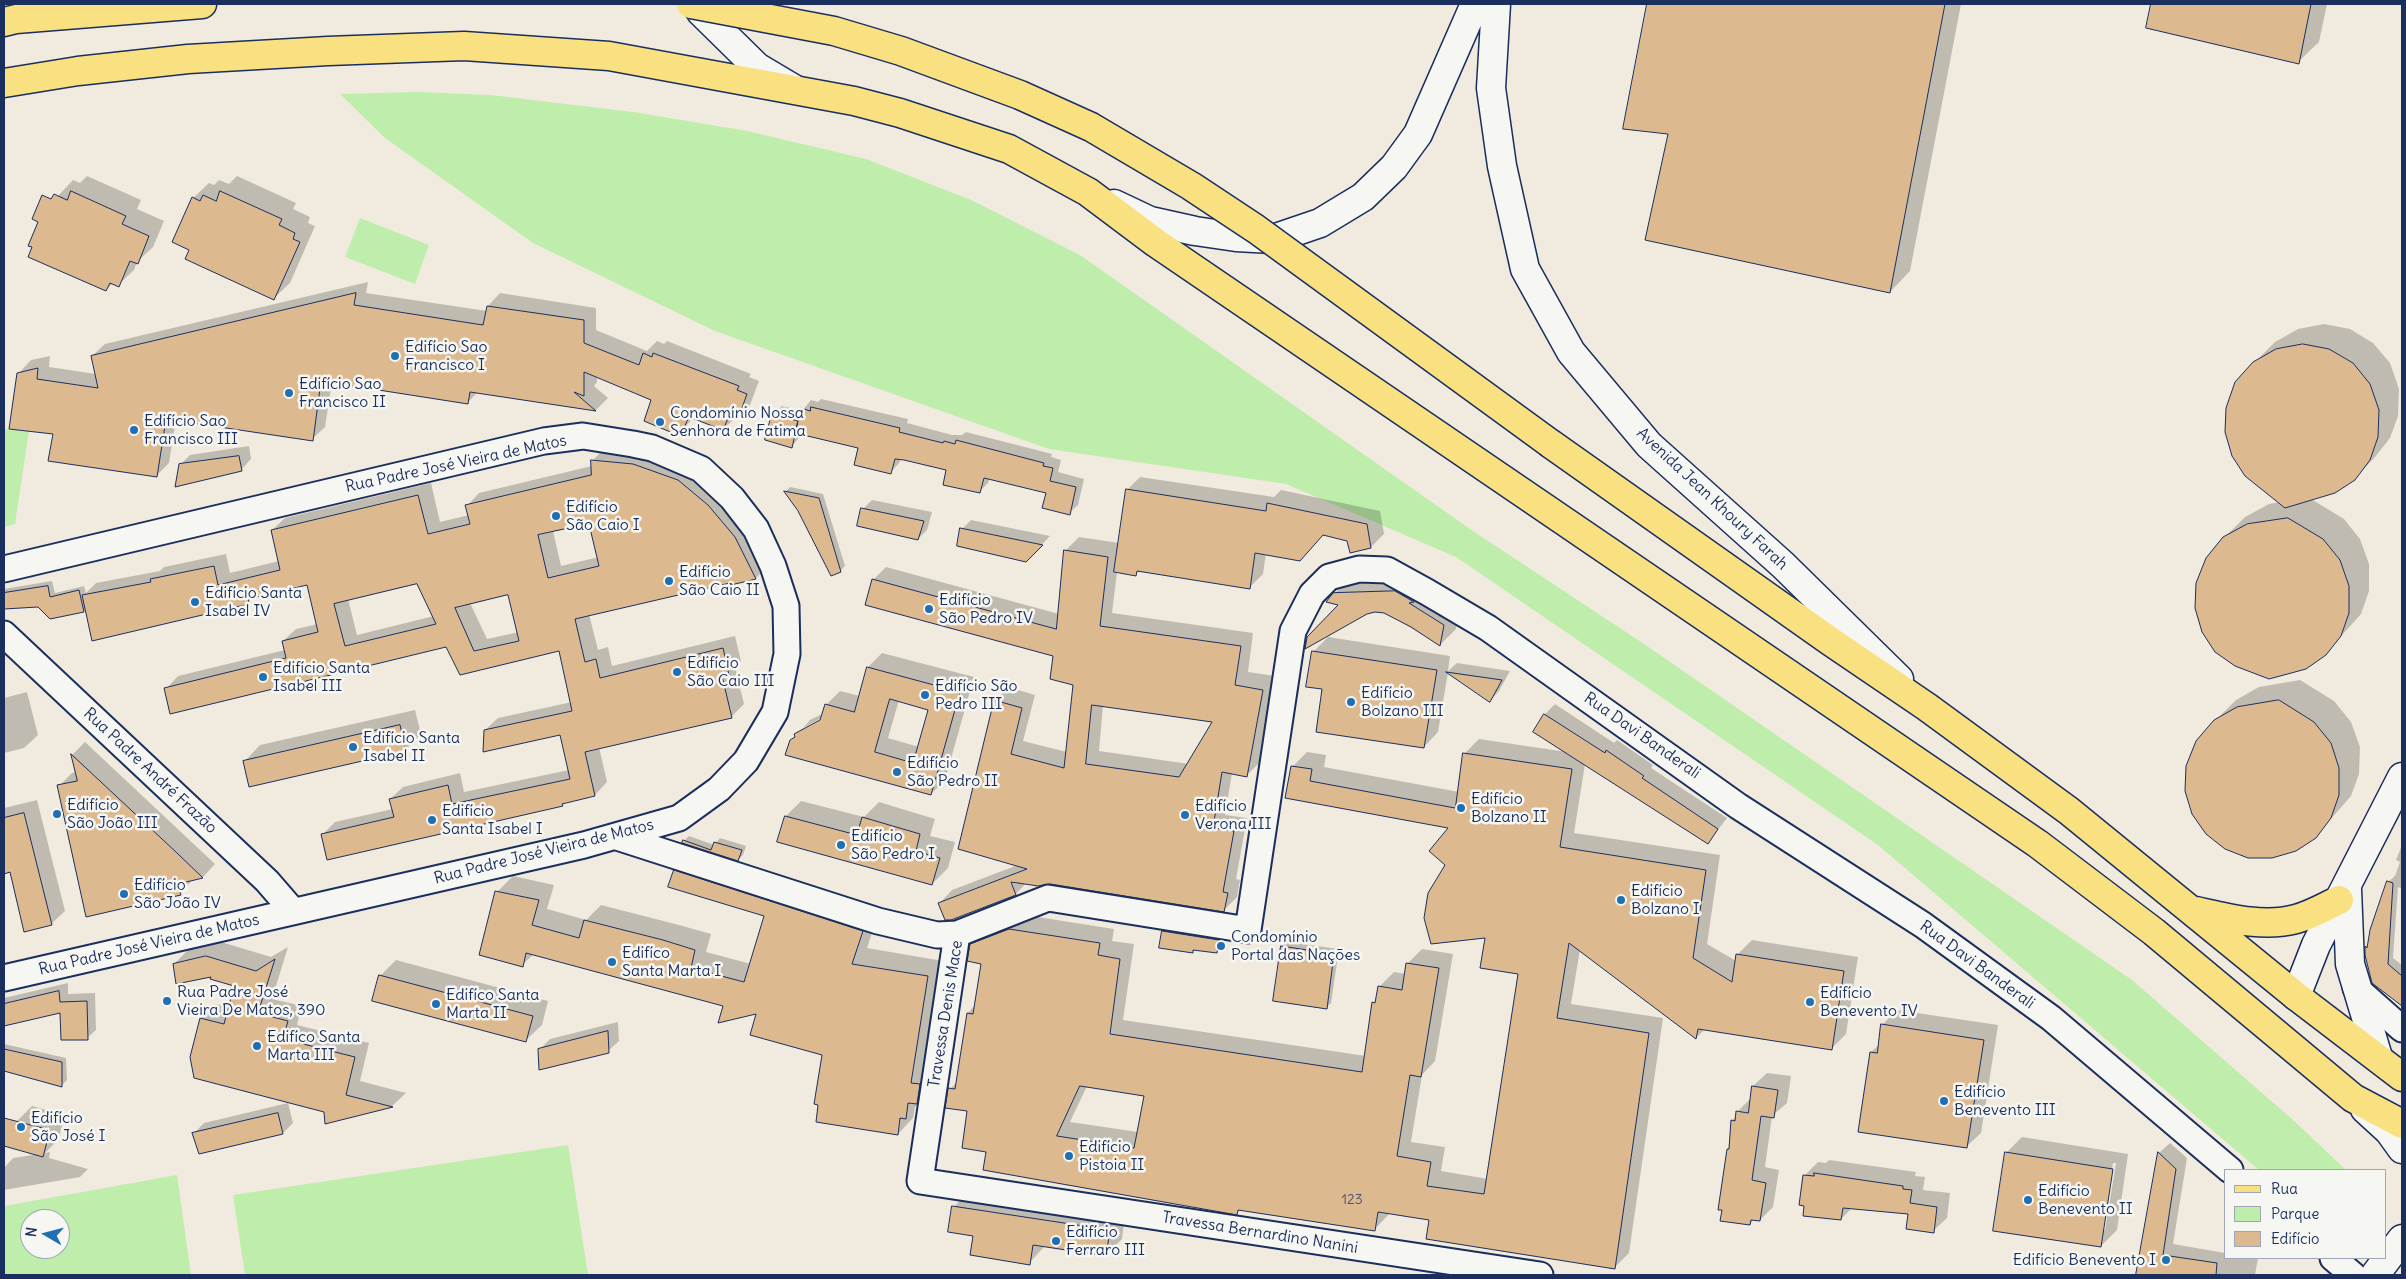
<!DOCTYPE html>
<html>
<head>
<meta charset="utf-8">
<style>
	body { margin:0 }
	#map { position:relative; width:2406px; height:1279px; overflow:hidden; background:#f1eade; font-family:Delius,sans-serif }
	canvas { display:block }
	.frame { position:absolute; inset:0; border:5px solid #1b2f5e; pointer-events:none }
	.legend { position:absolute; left:2224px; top:1169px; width:162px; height:90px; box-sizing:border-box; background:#f6f6f2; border:1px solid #9ea6b7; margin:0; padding:6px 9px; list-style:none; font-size:15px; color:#1b2f5e }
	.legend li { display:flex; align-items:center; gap:10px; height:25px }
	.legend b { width:25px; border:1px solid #9ea6b7 }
	.north { position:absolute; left:20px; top:1209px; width:50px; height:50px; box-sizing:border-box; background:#f6f6f2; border:1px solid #9ea6b7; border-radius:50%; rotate:278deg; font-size:14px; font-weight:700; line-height:20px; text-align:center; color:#1b2f5e }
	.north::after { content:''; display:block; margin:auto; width:18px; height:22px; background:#1f6fb2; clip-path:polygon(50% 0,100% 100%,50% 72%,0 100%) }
</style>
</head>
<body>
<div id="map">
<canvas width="2406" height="1279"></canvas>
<div class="frame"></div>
<ul class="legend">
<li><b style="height:6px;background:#f9e181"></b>Rua</li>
<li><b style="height:14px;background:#bfeeac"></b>Parque</li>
<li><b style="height:14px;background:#ddb98f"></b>Edifício</li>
</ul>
<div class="north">N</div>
</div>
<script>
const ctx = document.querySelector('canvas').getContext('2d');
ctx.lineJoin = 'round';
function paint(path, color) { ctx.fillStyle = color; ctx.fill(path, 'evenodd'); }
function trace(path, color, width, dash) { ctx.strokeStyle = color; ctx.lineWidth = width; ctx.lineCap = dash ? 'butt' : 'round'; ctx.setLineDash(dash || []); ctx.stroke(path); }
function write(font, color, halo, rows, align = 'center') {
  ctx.font = font + ' Delius,sans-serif'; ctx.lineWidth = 5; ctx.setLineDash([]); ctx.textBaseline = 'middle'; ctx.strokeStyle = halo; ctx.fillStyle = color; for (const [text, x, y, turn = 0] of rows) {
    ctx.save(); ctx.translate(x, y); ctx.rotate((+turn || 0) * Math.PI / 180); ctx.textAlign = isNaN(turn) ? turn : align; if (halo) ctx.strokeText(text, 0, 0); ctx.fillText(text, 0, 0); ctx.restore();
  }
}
paint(new Path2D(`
	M417,92L491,95L633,112L747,131L866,159L971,200L1080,255L1470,529L1647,646L2132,980L2292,1119L2346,1170H2259L1878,845L1456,557L1286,484L1049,449L715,331L533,243L385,138L340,94Z
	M360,218L429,245L415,284L345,257Z
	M4,429L29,431L15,524L4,527Z
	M568,1145L588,1275H245L233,1195Z
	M177,1175L191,1275H4V1206ZM30,1219H60V1249H30Z`), '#bfeeac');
paint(new Path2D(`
	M1648,4H1961L1910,271L1890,292L1670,133L1624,128Z
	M2152,4H2327L2319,42L2298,62L2147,28Z
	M87,176L141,200L137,209L164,221L153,247L137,262L134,270L118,285L113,283L106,290L58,196L73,180L80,183Z
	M237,176L296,203L293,209L310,217L308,223L315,226L290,283L274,298L191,249L193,198L209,183L214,185L219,180L229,184Z
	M368,282L366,293L487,311L488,306L500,293L596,308V330L647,351L657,341L664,344L667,341L751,374L749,377L759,381L750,405L723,429L694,417L679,434L652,399L597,376V382L594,386L608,398L596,410L478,392L468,402L332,382L325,427L312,439L176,419L169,463L156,476L54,433L19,373L31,360L50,356L49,367L96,374L92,356L105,344Z
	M2324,324L2350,329L2373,343L2390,363L2399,389L2398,416L2390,438L2375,457L2354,479L2311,499L2344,519L2360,539L2369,564V591L2361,614L2325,654L2224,538L2245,517L2269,504L2280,502L2254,363L2275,342L2298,329Z
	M821,399L908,419L907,423L952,435H962L966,432L1052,454L1051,457L1061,460L1058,472L1084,479L1078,505L1069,513L1048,492L990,478L988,483L979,492L948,469L901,459L899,463L891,472L859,447L802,434L792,446L773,415L782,406L802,411L811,400L818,402Z
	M249,446L251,459L241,470L180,465L190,455Z
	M605,448L646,452L720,493L768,566L756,578L732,583L731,581L589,614L598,650L608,647L612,666L735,636L741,661L735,667L744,704L731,717L599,747L607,782L595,795L566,801L562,805L322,835L335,822L393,809L390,799L403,787L460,773L464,792L569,770L561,734L485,730L498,718L572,702L560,650L460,673L447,645L166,689L178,676L285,650L283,641L296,629L318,624L308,583L255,596L248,603L86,608L84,611L38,606L4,608V589L52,581L55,593L84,586L86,593L96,583L160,571L164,567L226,554L230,573L279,561L272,530L285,518L431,483L440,522L469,515L467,506L479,493L592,466V461ZM590,522L599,557L561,566L553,531ZM418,583L434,616L357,635L348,599ZM509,593L519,632L487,639L470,603Z
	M1140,477L1274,497L1281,490L1380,511L1384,534L1371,547L1328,531L1266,553L1263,574L1250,587L1140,570L1136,574L1117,572L1112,613L1253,633L1248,672L1275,676L1260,762L1247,775L1232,773L1225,815L1247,818L1236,879L1240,880L1237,897L1224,910L1050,883H1026L1016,894L951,919L939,904L952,890L1018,865L995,701L1008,687L1035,695L1023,741L1067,752L1074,684L1055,655L873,580L886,567L1059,614L1066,550L1079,537L1119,543L1127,490ZM1103,705L1214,722L1189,764L1099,751Z
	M790,487L823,494L845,566L840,571L786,491Z
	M872,500L932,512L927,530L918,539L863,509Z
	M971,520L1050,536L1026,561L962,529Z
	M1412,576L1459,609L1456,629L1440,645L1384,612L1340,604L1334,594L1350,578Z
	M1328,637L1450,656L1448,671L1457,663L1510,671L1499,691L1490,701L1448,672L1438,732L1424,747L1323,688L1313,652Z
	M882,653L974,677L945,780L931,794L796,736L810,720L824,713L826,705L840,691L860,696L868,667ZM899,700L929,709L919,747L888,738ZM825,716L826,719L803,731V728Z
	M2300,680L2334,701L2351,722L2360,747L2359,774L2351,796L2315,837L2215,721L2236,700L2259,687Z
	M27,692L38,735L24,748L4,753V698Z
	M1555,704L1614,743L1617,740L1653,765L1651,768L1727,818L1708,843L1585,764L1574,833L1720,855L1707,944L1736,961L1737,955L1752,940L1858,957L1846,1034L1831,1049L1705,1029L1696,1038L1580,949L1571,1004L1663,1018L1629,1253L1615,1267L1430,1219L1390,1213L1375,1229L1241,1209L1237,1213L987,1151L969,1110L950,1089L958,1081L968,1013L975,1005L983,962L971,945L986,930L1025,915L1114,929L1112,941L1134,944L1123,1020L1366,1056L1373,1003L1377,999L1379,987L1394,972L1406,974L1408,963L1422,949L1453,954L1435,1061L1422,1075L1411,1142L1445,1147L1441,1171L1488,1179L1519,973L1486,937L1447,864L1450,827L1287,797L1292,767L1307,752L1326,755L1324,767L1459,792L1464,754L1479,739L1567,752L1534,732L1545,714ZM1087,1086L1145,1095L1138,1132L1070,1122Z
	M415,710L421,734L405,750L245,761L260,745Z
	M85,742L215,864L203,877L193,879L180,894L59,786L72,773L76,772L72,755Z
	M37,800L65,911L51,924L11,871L4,872V808Z
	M801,801L864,817L879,802L935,819L930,836L955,842L948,868L932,884L786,816Z
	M689,836L714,845L720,838L746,846L743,855L738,860L684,841Z
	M2402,845V889L2398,887L2393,958L2402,965V1001L2386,994L2373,982L2366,946L2369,943L2388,882L2395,876L2400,862L2396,860Z
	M691,855L878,915L867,948L943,961L921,1101L915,1107L913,1118L898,1134L823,1054L758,1012L725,1005L534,954L522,965L497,892L513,876L554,885L547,909L586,920L601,905L679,925L711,934L706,952L751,964L765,915L675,871Z
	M1168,927L1223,935L1221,947L1216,952L1195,949L1192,952L1163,931Z
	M221,942L271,957L288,947L272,999L302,1006L297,1025L369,1043L360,1081L406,1093L392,1106L326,1123V1111L201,1018L216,1004L230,1007L236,986L212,975L174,964L188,950Z
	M1287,942L1339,949L1331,1003L1326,1008L1282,947Z
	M396,960L548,1001L542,1025L526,1040L380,976Z
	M68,983V994L95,993L96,1030L87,1038L61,1011L4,1024V998Z
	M1897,1010L1998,1025L1981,1133L1966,1147L1871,1052L1880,1044L1882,1025Z
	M618,1022L619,1041L608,1051L540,1049L550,1039Z
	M4,1044L66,1058L67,1080L62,1085L4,1070Z
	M1767,1073L1791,1076L1787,1103L1772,1116L1765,1167L1779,1170L1773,1207L1760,1220L1754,1219L1750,1224L1720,1209L1732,1121L1736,1116L1737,1112L1751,1098L1753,1086Z
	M288,1103L293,1123L283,1133H194L204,1123Z
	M32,1106L65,1115L58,1140L45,1153L50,1152L49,1158L88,1169L80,1177L4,1190V1168L13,1158L39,1154L16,1122Z
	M2022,1137L2128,1154L2117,1230L2101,1246L2006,1153ZM2113,1163H2116L2105,1230H2103Z
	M2170,1143L2187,1158L2173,1244L2225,1253V1258H2258L2255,1275H2137L2159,1153Z
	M1829,1160L1916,1172L1915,1176L1925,1177L1923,1190L1950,1193L1947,1218L1933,1231L1909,1212L1852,1208L1841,1219L1805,1175L1818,1162L1826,1163Z
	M969,1191L1125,1215L1122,1239L1106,1255L1045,1246L1029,1263L974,1235L954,1207Z`), '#0003');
const building = new Path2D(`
	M1647,4H1945L1890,293L1645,240L1668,134L1623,129Z
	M2151,4H2311L2299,64L2146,28Z
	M71,191L126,216L122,224L149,236L138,264L130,261L119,287L110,283L106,291L28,257L32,247L28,246L38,222L32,219L42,195L51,199L54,194L67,200Z
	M220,191L282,219L279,225L295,233L293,239L300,242L274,300L185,259L189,250L172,242L192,197L200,201L203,195L216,201Z
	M356,293L354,305L483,325L487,306L584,320V343L639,365L643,353L652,357L653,353L739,386L737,390L747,394L738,419L729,416L723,430L689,417L680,436L644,421L651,400L584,372V396L574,392L596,411L470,392L468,404L321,381L313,441L166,419L157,477L48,461L53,434L9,429L17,373L38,368L37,379L98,388L91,356Z
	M2303,344L2329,349L2353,363L2370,384L2379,410L2378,437L2370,460L2355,480L2335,493L2285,508L2245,476L2232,456L2225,432L2226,408L2235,382L2253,362L2276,349Z
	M811,407L900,428L899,432L943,443L944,441L955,444L956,440L1044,463L1043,466L1053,468L1050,481L1076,487L1070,515L1042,508L1046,493L984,478L980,493L943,485L946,470L904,460L895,459L891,474L854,465L858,448L795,433L801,408L810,411Z
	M772,414L798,421L792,448L765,440Z
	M239,456L242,471L175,487L179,464Z
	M591,460L633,464L678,480L708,505L735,537L756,579L731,585L730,583L575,619L585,662L596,659L600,678L723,648L729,675L722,676L732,718L585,752L595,796L562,804L563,806L327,860L321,834L394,817L389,799L448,785L452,804L570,779L560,735L483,752L484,730L572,711L559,651L460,675L446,647L170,714L164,688L286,658L282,641L318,632L307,585L248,599L249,604L92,641L82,595L151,582L150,579L214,566L218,585L280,570L271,530L418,495L428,534L470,524L465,505L591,475ZM589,524L599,566L548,578L538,535ZM417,584L436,624L345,646L334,604ZM508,595L519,641L474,651L455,608Z
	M1126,489L1266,511L1267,503L1367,524L1371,548L1350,553L1347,541L1323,535L1300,561L1255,553L1250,589L1137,571L1136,576L1114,572Z
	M784,491L819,498L841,572L831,576L798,511Z
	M861,508L924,521L918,540L857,526Z
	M2288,518L2323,539L2340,560L2349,586V613L2341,636L2326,655L2306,669L2269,679L2235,666L2215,652L2202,632L2195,608L2196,583L2206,558L2223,537L2247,524Z
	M960,528L1043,545L1026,562L957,546Z
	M1064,550L1108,557L1100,626L1241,646L1235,685L1263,690L1247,777L1222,772L1213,828L1234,831L1223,892L1228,893L1224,912L1050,884L1038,886L1011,882L1016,895L951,920H945L938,903L1027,869L958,849L994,700L1022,708L1011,754L1064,768L1073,685L1050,679L1053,656L865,605L872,579L1056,629ZM1092,705L1212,722L1179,777L1086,764Z
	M48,586L50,597L79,590L84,612L50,619L38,607L4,609V593Z
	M1395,591L1414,602L1409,603L1444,625L1440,646L1411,627L1384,613L1375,612L1367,614L1305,649L1307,637L1338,605L1326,602L1333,593Z
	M1312,651L1437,670L1424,748L1316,732L1322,689L1306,687Z
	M867,667L960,692L931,795L785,755L790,740L795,737L794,734L820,720L825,704L854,712ZM890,699L928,710L913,763L875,752Z
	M1446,672L1502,680L1490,702Z
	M2279,700L2314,722L2331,743L2339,768V795L2331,818L2316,838L2296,851L2272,858H2248L2225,849L2206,834L2192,814L2185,791L2186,766L2196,741L2214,720L2237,707Z
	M1544,714L1605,753L1606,750L1644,776L1642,778L1718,829L1708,844L1533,732Z
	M400,725L406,751L249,787L243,761Z
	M1463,753L1572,769L1560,847L1706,870L1693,958L1732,982L1736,954L1844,971L1832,1050L1698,1029L1696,1039L1569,943L1557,1018L1649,1033L1615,1269L1426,1239L1429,1220L1378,1212L1375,1231L1238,1210L1237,1215L1226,1213L983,1170L986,1152L962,1148L967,1111L945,1108L948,1088L955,1089L967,1013L973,1014L981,964L967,961L970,944L1009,929L1100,943L1098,955L1120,959L1110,1034L1362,1072L1372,1002L1375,1003L1378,986L1402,990L1406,963L1439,968L1421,1077L1410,1075L1397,1156L1431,1162L1427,1186L1484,1194L1518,974L1480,968L1485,938L1431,944L1424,918L1428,893L1445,865L1429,851L1448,828L1285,798L1291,766L1312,769L1310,781L1455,808ZM1080,1086L1144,1096L1134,1148L1057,1136Z
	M71,754L177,853L203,878L178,884L181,895L86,917L57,785L77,781Z
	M24,813L52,925L24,932L10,872L4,874V818Z
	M785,816L857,835L862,817L920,834L916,851L940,858L932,885L777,842Z
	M683,840L711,850L714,842L742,850L738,861L682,843Z
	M674,870L863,931L852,964L928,976L911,1083L920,1084L917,1104L908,1103L906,1119L900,1118L898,1135L816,1122L818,1105L814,1104L822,1055L750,1035L756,1014L718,1023L723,1006L526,953L523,967L479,955L495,891L539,900L532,925L579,938L584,920L663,940L695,950L691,968L744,982L764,916L668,887Z
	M2387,881L2393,883L2388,964L2402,976V1006L2372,983L2365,955V946L2367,948L2370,930Z
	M1162,931L1219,940L1217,953L1193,950V953L1159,948Z
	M1281,946L1334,954L1327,1009L1273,1001Z
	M206,956L256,971L275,959L258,1013L288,1021L283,1039L355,1057L346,1095L393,1107L325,1124L324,1112L194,1078L190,1057L200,1018L224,1024L234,986L210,979L211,977L176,984L173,964Z
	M379,975L533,1016L526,1042L372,1001Z
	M59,991L60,1002L87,1001L88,1040H61L60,1013L4,1026V1004Z
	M1881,1024L1984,1040L1967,1148L1858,1132L1870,1052L1877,1053Z
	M608,1031L609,1053L539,1070L538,1049Z
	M4,1049L62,1062V1087L4,1071Z
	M1752,1086L1778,1090L1774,1118L1761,1116L1752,1180L1766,1183L1760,1221L1751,1220L1750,1225L1720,1221L1722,1210H1718L1727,1149H1729L1731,1120L1735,1121L1736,1111L1748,1113Z
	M278,1113L283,1134L199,1154L192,1133Z
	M4,1118L50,1130L43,1157L4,1146Z
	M2005,1152L2113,1169L2101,1247L1993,1231Z
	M2158,1152L2176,1169L2163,1255L2217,1263L2216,1275H2136Z
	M1814,1173L1903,1186V1189L1912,1190L1910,1203L1937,1207L1934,1233L1906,1229L1908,1214L1843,1208L1841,1220L1803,1216L1804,1206L1799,1205L1803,1175L1814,1176Z
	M952,1206L1110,1230L1106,1256L1033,1245L1030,1265L970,1255L973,1236L948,1232Z`);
paint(building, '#ddb98f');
trace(building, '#1b2f5e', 1);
const street = new Path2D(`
	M4,569L544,441L583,436L633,444L652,448L701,469L732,498L756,529L773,566L786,606L787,654L775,712L746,761L719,789L679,818L584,845L4,978
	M4,634L267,881L293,911
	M617,837L878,921L937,935L957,934L1048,898L1248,930L1293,631L1312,594L1329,577L1359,569L1387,570L1427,592L1488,628L1738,806L1923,925L2051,1018L2230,1170
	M957,934L920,1181L1540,1275
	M2356,988L2402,1029
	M2333,1258L2353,1275`);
const secondary = new Path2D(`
	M696,4L701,12L757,67L794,89
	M1496,4L1491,88L1502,166L1525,269L1571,352L1649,445L1783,565L1899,679
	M1114,204L1150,221L1195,231L1236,237L1273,239L1320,223L1363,197L1394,167L1418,134L1475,4
	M2347,889L2350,964L2378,1057
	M2296,996L2316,945L2402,777
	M2365,1109L2389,1131L2402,1149
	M2375,1275L2402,1239`);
const primary = new Path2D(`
	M4,22L16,19L202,4
	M4,83L78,71L188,59L328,51L464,46L609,56L854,101L900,113L1009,149L1088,192L1156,243L2038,844L2154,932L2353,1098L2402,1124
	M1551,444L1830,641L1927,707L2069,811L2296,996L2402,1077
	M2196,911C2227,918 2264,928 2296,919C2311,915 2325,907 2339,900`);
trace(street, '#1b2f5e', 29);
trace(secondary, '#1b2f5e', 31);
trace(primary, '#1b2f5e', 31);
trace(street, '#f6f6f2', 25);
trace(secondary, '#f6f6f2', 28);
trace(primary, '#f9e181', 28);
const primaryBridge = new Path2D(`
	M691,4L834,31L901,51L1020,95L1091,127L1191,186L1256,229L1551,444`);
trace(primaryBridge, '#1b2f5e', 31, []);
trace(primaryBridge, '#f9e181', 28);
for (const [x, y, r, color] of [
	[395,356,5,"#1f6fb2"],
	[289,393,5,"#1f6fb2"],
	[660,422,5,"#1f6fb2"],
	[134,430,5,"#1f6fb2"],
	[556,516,5,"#1f6fb2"],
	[669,581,5,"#1f6fb2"],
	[195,602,5,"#1f6fb2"],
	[929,609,5,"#1f6fb2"],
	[677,672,5,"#1f6fb2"],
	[263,677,5,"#1f6fb2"],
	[925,695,5,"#1f6fb2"],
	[1351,702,5,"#1f6fb2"],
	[353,747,5,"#1f6fb2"],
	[897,772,5,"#1f6fb2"],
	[1461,808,5,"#1f6fb2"],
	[57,814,5,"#1f6fb2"],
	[1185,815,5,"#1f6fb2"],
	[432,820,5,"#1f6fb2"],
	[841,845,5,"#1f6fb2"],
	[124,894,5,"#1f6fb2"],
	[1621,900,5,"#1f6fb2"],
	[1221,946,5,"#1f6fb2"],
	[612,962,5,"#1f6fb2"],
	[167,1001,5,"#1f6fb2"],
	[1810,1002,5,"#1f6fb2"],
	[436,1004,5,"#1f6fb2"],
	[257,1046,5,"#1f6fb2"],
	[1944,1101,5,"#1f6fb2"],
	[21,1127,5,"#1f6fb2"],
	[1069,1156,5,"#1f6fb2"],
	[2028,1200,5,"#1f6fb2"],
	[1056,1241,5,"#1f6fb2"],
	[2166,1260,5,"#1f6fb2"]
]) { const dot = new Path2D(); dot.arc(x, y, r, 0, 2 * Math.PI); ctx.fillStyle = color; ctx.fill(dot); trace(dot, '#f6f6f2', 2); }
write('14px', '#4c526a', null, [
	["123",1352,1200]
]);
write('16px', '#1b2f5e', '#f6f6f2', [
	["Edifício Sao",405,347],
	["Francisco I",405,365],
	["Edifício Sao",299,384],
	["Francisco II",299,402],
	["Condomínio Nossa",670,413],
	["Senhora de Fatima",670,431],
	["Edifício Sao",144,421],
	["Francisco III",144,439],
	["Edifício",566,507],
	["São Caio I",566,525],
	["Edifício",679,572],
	["São Caio II",679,590],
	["Edifício Santa",205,593],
	["Isabel IV",205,611],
	["Edifício",939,600],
	["São Pedro IV",939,618],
	["Edifício",687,663],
	["São Caio III",687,681],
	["Edifício Santa",273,668],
	["Isabel III",273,686],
	["Edifício São",935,686],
	["Pedro III",935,704],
	["Edifício",1361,693],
	["Bolzano III",1361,711],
	["Edifício Santa",363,738],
	["Isabel II",363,756],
	["Edifício",907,763],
	["São Pedro II",907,781],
	["Edifício",1471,799],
	["Bolzano II",1471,817],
	["Edifício",67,805],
	["São João III",67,823],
	["Edifício",1195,806],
	["Verona III",1195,824],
	["Edifício",442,811],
	["Santa Isabel I",442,829],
	["Edifício",851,836],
	["São Pedro I",851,854],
	["Edifício",134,885],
	["São João IV",134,903],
	["Edifício",1631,891],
	["Bolzano I",1631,909],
	["Condomínio",1231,937],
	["Portal das Nações",1231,955],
	["Edifíco",622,953],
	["Santa Marta I",622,971],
	["Rua Padre José",177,992],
	["Vieira De Matos, 390",177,1010],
	["Edifício",1820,993],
	["Benevento IV",1820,1011],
	["Edifíco Santa",446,995],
	["Marta II",446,1013],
	["Edifíco Santa",267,1037],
	["Marta III",267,1055],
	["Edifício",1954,1092],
	["Benevento III",1954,1110],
	["Edifício",31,1118],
	["São José I",31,1136],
	["Edifício",1079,1147],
	["Pistoia II",1079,1165],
	["Edifício",2038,1191],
	["Benevento II",2038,1209],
	["Edifício",1066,1232],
	["Ferraro III",1066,1250],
	["Edifício Benevento I",2156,1260,"right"]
], 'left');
write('16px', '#1b2f5e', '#f6f6f2', [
	["Rua Padre José Vieira de Matos",456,464,-12],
	["Avenida Jean Khoury Farah",1712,499,43],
	["Rua Davi Banderali",1642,736,35],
	["Rua Padre André Frazão",150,771,43],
	["Rua Padre José Vieira de Matos",544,852,-14],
	["Rua Padre José Vieira de Matos",149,945,-13],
	["Rua Davi Banderali",1977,965,36],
	["Travessa Denis Mace",946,1014,-81],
	["Travessa Bernardino Nanini",1260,1233,9]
]);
</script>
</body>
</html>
